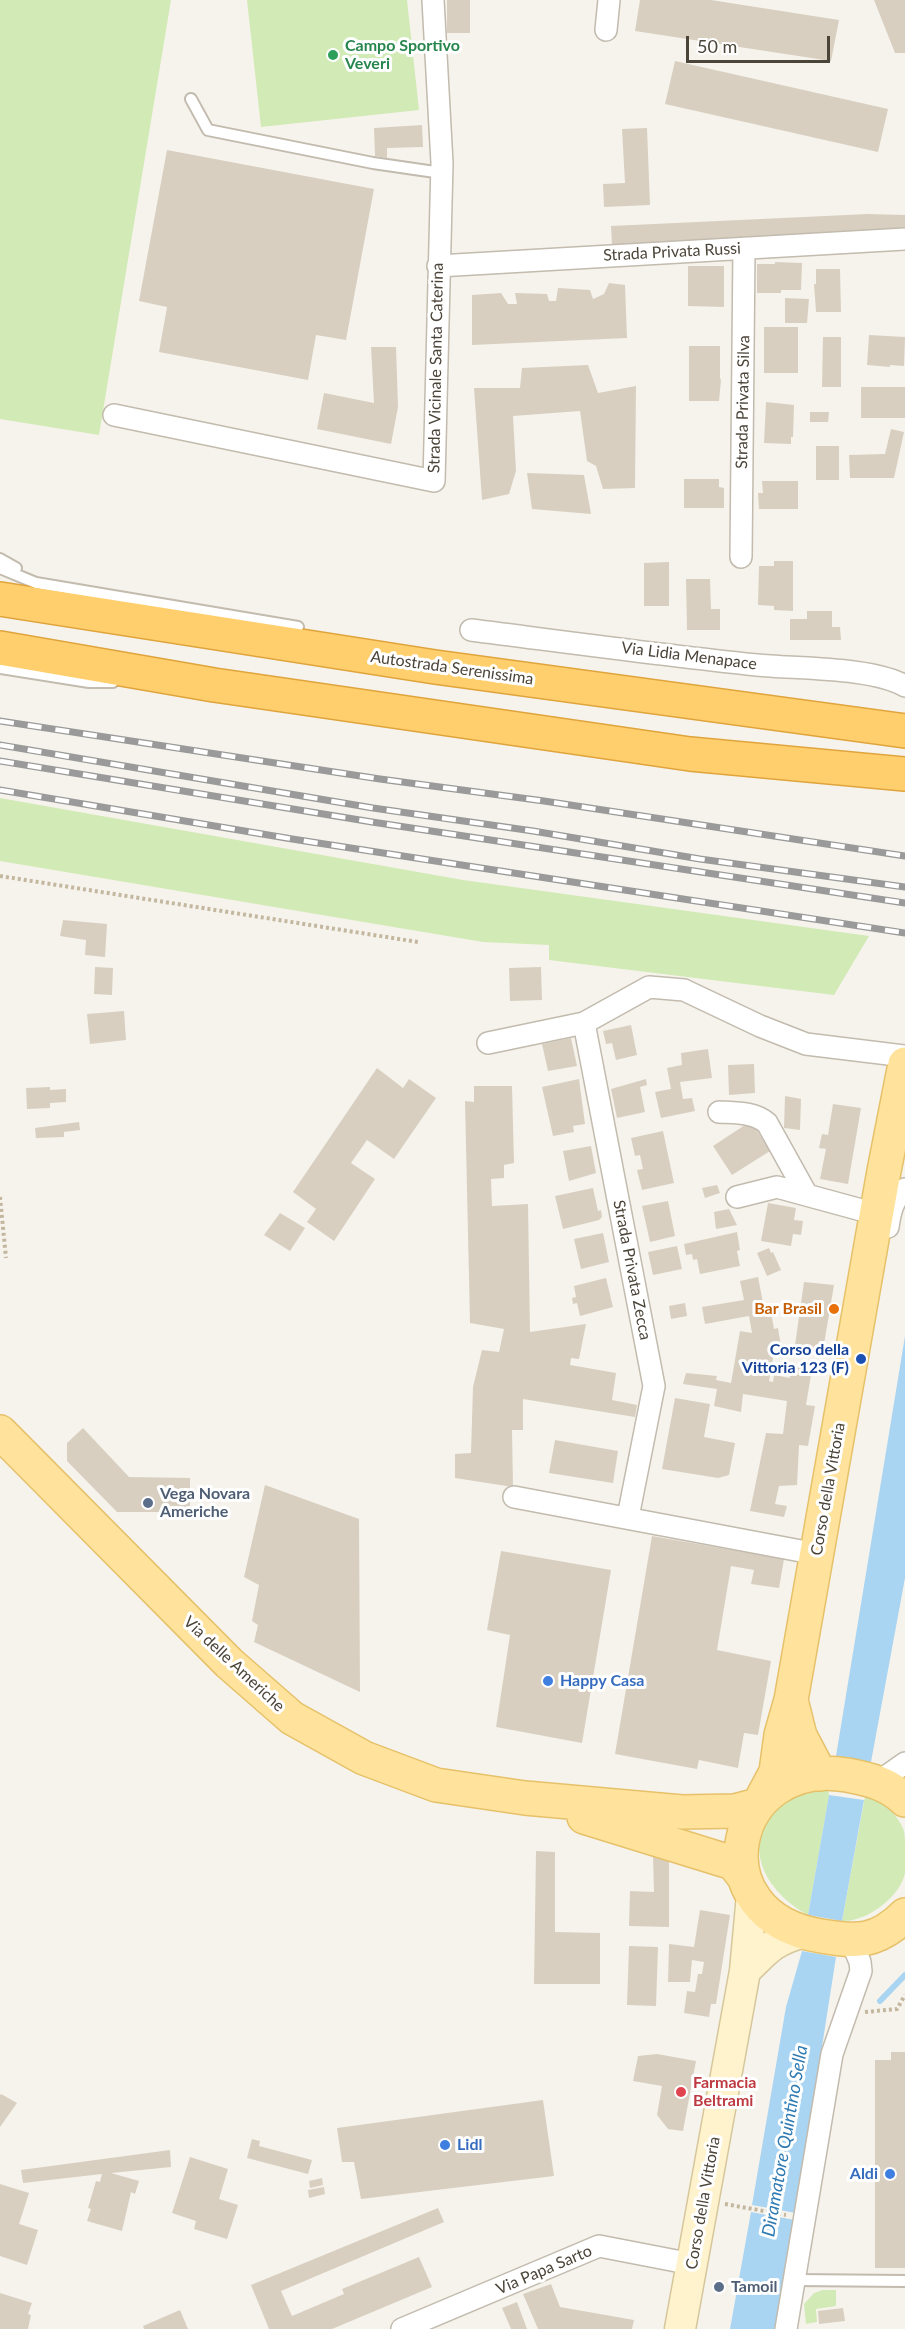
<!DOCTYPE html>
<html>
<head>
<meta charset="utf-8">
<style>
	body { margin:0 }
	#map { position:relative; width:905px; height:2329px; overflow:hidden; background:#f6f3ec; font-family:Lato,sans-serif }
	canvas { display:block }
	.scale { position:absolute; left:686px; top:36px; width:144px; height:27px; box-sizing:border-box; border:3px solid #4b4439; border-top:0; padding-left:8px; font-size:18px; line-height:21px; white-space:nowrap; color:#4b4439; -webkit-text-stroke:4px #fff; paint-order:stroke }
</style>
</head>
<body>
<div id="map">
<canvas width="905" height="2329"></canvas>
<div class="scale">50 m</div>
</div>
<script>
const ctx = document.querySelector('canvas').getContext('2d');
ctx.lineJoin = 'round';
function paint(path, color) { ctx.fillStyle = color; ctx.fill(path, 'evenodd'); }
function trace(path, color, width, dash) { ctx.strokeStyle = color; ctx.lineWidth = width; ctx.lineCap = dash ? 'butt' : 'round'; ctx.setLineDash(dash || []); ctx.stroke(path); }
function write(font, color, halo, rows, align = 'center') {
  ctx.font = font + ' Lato,sans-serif'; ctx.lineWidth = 6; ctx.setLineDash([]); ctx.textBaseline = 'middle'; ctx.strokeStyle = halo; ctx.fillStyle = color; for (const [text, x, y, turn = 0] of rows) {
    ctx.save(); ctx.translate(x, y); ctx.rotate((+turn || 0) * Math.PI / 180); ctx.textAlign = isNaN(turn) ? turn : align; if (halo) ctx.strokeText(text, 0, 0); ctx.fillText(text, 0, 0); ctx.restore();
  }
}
paint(new Path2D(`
	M0,0H171L99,435L0,419Z
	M247,0H407L419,110L261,127Z
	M0,798L463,880L869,936L834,995L549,960V945L483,942L0,861Z
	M827,1785L829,1795L808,1915C776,1898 745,1860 766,1822C769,1817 775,1813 778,1808C782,1804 786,1797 791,1794C800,1788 817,1787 827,1785Z
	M866,1791C882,1802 897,1812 904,1831C905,1836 905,1843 905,1849C905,1857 905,1866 905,1873C900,1897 867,1922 842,1921Z
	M823,2290H836V2306L816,2309L817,2322L806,2324L804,2304L814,2293Z`), '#d2eab5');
paint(new Path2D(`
	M905,1336V1578L871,1762L836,1756Z
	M829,1795L864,1800L842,1921L808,1915Z
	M802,1951L836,1957L796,2213L752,2205L786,2007Z
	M751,2212L795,2220L775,2329H730Z`), '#a9d4f2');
paint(new Path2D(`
	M751,2209L795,2217L796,2220L748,2211Z`), '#f6f3ec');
trace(new Path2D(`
	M880,2001L905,1975`), '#a9d4f2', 6);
paint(new Path2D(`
	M447,0H470V33H447Z
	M640,0H711L839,20L831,61L635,31Z
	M874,0H905V53H895Z
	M675,61L888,109L878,152L665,104Z
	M422,125L423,147L387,148V158L375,156L374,128Z
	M647,128L650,205L604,207L603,184L625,183L622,129Z
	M167,150L374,189L346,340L316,335L308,380L159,352L167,307L139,301Z
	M868,214L905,215V230L612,245L611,226Z
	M775,262L802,263L801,290H781V293H757V264H775Z
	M688,266H724V307L688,306Z
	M816,269H840L841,312H816L814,284H816Z
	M609,283L625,285L627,338L472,345V295L501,293L508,304H517L515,293L547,294L549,301H556L558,288L590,290L593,299L604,294Z
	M785,298L809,299L807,323H785Z
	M764,327H798V373H764Z
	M869,335L905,337L904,366L890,365V367L867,365Z
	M823,337H841V387H822Z
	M689,346H720V378L721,380L719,401H689Z
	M371,347H396L398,407L391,444L317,429L324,393L374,403Z
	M588,365L598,393L636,386L635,488L603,489L596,466L587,461L580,411L513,416L516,471L509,494L482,500L474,388H520L522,368Z
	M861,387H905V418H861Z
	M766,402L794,405L793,437H791V444L764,443Z
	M810,412H829L828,422H810Z
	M891,429L904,432L894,478H850L849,455L885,454Z
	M816,446H839V480H816Z
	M527,473L584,475L591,514L532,509Z
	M684,479H719V487L724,488V508H684Z
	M762,481H798V509H759L758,493H763Z
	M774,561H793V611L774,610V606L758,605L759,566H774Z
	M669,562V606H644V563Z
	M686,579H710L711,609H720V630H687Z
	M807,611H832V627H840L841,640H790V619H807Z
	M63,920L107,924L105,957L85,955L86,940L60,936Z
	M95,967L113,968L112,995L94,994Z
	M541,967L542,1000L510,1001L509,968Z
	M124,1011L126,1040L90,1044L87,1014Z
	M631,1025L637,1055L616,1060L612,1043L606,1044L603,1031Z
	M571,1038L577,1066L548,1071L542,1044Z
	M708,1049L712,1078L680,1082L683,1099L692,1098L695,1111L661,1118L655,1092L671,1089L667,1068L682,1065L681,1053Z
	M754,1064L755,1093L729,1095L728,1065Z
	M377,1068L403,1088L409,1079L436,1098L394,1159L367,1140L351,1163L375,1179L334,1241L307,1222L316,1209L293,1192Z
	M579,1079L585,1124L573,1126L574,1132L553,1136L542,1087Z
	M646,1079L647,1085L640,1087L645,1112L617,1118L611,1089Z
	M474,1086H512L514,1163L504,1165V1178L491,1179L492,1206L528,1204L530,1332L586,1324L579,1359L571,1358L570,1365L616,1373L612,1400L637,1405L635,1417L523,1399V1430H512L513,1487L455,1478V1454L471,1453L473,1387L482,1350L499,1352L504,1329L470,1323L465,1101L474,1102Z
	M50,1087V1090L66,1089V1102L50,1103V1108L27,1109L26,1088Z
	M785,1096L801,1099L800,1130L784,1128Z
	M833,1104L861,1108L848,1184L820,1179L826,1149L819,1148L822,1134L828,1135Z
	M751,1121L770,1151L732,1175L713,1146Z
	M79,1122L80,1130L64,1132V1137L36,1138L35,1128Z
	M663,1131L674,1183L642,1190L637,1170L643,1169L640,1155L635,1156L631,1138Z
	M591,1146L596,1173L569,1181L563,1151Z
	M717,1185L720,1193L705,1198L702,1188Z
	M593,1188L598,1211L601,1210L602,1217L599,1220L563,1229L555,1196Z
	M668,1201L675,1236L650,1242L642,1206Z
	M768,1203L796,1208L794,1220L803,1221L801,1235L793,1234L791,1246L761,1241Z
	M729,1209L737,1225L716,1229L714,1212Z
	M280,1213L305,1228L290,1251L264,1235Z
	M737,1232L740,1250L737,1251L740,1266L700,1274L697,1259L693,1260L692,1254L686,1255L684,1244Z
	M603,1233L609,1262L581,1269L574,1239Z
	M677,1246L682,1269L653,1275L648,1252Z
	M769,1248L771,1253L773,1252L781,1270L767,1276L757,1253Z
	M758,1277L765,1313L771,1312L774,1329L778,1328L781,1346L775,1347L769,1381L773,1382L774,1375L790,1378L788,1365L812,1369L806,1405L815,1406L808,1446L799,1445L797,1485L779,1486L775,1504L787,1506L784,1517L750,1511L766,1433L783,1434L787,1401L743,1394L741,1412L714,1406L717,1389L683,1384L686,1373L717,1376L716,1380L731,1383L740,1331L752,1333L749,1316L705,1324L702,1307L744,1300L740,1281Z
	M606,1278L613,1307L580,1316L577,1303L573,1304L572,1298L576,1297L574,1286Z
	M804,1282L834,1285L823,1350L795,1345Z
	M685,1303L687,1316L671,1319L669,1306Z
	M675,1398L710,1404L704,1437L735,1443L729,1475L718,1478L662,1469Z
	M83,1428L129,1477L190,1478V1512H117L67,1461V1443Z
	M555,1440L618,1451L613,1483L549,1473Z
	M265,1485L359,1519L360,1692L254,1642L258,1625L252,1621L259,1585L244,1577Z
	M652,1536L784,1559L779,1588L751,1584L754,1570L731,1566L717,1650L771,1661L758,1735L744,1733L738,1768L699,1760L697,1769L615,1754Z
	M501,1551L611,1570L582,1743L496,1727L510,1635L487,1630Z
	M536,1851L555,1852V1932L600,1933V1984H534Z
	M653,1857H669V1927L629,1926L630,1891L654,1892Z
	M700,1910L730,1915L716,2004H711L709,2017L684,2013L687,1991L695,1992L698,1974H702L704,1962L692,1960L690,1982H668L669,1944L694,1947Z
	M629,1946L658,1947L656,2006L627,2005Z
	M891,2052H905V2268H875V2060H891Z
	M657,2054L696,2061L683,2131L668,2129L657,2115L662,2086L633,2081L638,2056Z
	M1,2094L17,2103L0,2127V2095Z
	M543,2100L554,2176L361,2199L354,2162H342L337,2128Z
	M252,2139L260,2141L259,2146L312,2160L308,2174L247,2158Z
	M170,2150L171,2167L111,2173L139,2181L135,2194L131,2192L122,2231L87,2221L91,2209L88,2208L96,2181L100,2182L102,2174L23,2183L21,2170Z
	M190,2157L228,2169L219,2199L238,2205L227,2239L194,2229L196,2221L172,2213Z
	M322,2178L323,2185L310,2188L309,2181Z
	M0,2184L29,2193L19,2224L38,2230L27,2265L0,2256Z
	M324,2187L325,2194L309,2198L308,2190Z
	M438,2208L444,2222L281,2291L292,2316L344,2294L342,2289L419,2257L432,2287L332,2329H269L251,2285Z
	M551,2284L560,2307L634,2320L632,2329H538L523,2294Z
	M0,2293L32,2303L28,2314L31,2315L28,2329H0Z
	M517,2302L527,2329H511L502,2308Z
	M843,2308L845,2321L819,2324L818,2311Z
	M180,2310L188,2329H144L143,2326Z`), '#d8cfc1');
const service = new Path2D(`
	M191,99L208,130L373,163L442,173
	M0,559L16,568
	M0,568L36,583L298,627
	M0,668L89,682H113
	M794,2280L905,2281`);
const minor = new Path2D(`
	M606,30L609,0
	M438,266L905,239
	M114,415L434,481L442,163L433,0
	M741,557L744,248
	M471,630C566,642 661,655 757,665C796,669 873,667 905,686
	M584,1023L654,1386L628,1517
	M488,1043L584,1023L649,987L684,990L760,1026L806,1044L905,1056
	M719,1112C736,1113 754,1112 767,1123L807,1195
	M737,1197L777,1187L876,1214
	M888,1227C890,1213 893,1198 905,1189
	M514,1497L817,1554
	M878,1782L905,1763
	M402,2329L599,2246L692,2264
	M786,2329L832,2054L861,1971L860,1962L851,1940`);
const secondary = new Path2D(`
	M745,1971C766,1951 772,1941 801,1933
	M680,2329L745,1971L752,1895`);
const primary = new Path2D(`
	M0,1432L229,1663L292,1718L364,1758L436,1785L525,1798L682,1812L735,1811L758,1805
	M791,1700L800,1736L820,1774
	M905,1800C889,1784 869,1779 847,1775C729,1755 695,1916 821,1936C857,1942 877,1943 905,1915
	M760,1802L776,1772L781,1735L791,1700L884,1171L905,1064
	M584,1817L733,1863L744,1877`);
const motorway = new Path2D(`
	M0,599L435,667L905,731
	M0,648L214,685L690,754L905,774`);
trace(service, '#c2bbae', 14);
trace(minor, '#c2bbae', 24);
trace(secondary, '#d6c79b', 33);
trace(primary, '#e6c16a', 36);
trace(motorway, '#e0a43c', 36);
trace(new Path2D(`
	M0,876L418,942
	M0,1197L6,1258
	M865,2012L897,2009L905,1995
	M725,2204L786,2215`), '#c4b79f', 4, [3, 3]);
trace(service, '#fff', 10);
trace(minor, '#fff', 21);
trace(secondary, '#fff3cd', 30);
trace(primary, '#ffe39c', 33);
trace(motorway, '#ffcf6e', 33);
const rail = new Path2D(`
	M0,721L380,779L544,801L905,856
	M0,745L373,808L533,831L700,859L905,887
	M0,761L372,822L905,903
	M0,790L292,839L905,933`);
trace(rail, '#9a9a9a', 7);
trace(rail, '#fff', 4.5, [14]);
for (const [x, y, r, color] of [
	[333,55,6,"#2e9e5b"],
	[834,1309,6,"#e8710a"],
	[861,1359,6,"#1a4fb4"],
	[148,1503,6,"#5c6f8a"],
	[548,1681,6,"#3f7fe0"],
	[681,2092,6,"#e0444e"],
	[445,2145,6,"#3f7fe0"],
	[890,2174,6,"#3f7fe0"],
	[719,2287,6,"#5c6f8a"]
]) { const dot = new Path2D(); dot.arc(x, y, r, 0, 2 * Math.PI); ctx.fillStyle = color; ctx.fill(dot); trace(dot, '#fff', 2); }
write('bold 16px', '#27864d', '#fff', [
	["Campo Sportivo",345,46],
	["Veveri",345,64]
], 'left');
write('16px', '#4b4439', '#fff', [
	["Strada Privata Russi",672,252,-3],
	["Strada Vicinale Santa Caterina",436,368,-89],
	["Strada Privata Silva",743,402,-89],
	["Via Lidia Menapace",689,656,7],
	["Autostrada Serenissima",452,668,8],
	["Strada Privata Zecca",632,1270,79],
	["Corso della Vittoria",828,1489,-80],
	["Via delle Americhe",234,1664,43],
	["Corso della Vittoria",703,2203,-80],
	["Via Papa Sarto",544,2270,-23]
]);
write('bold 16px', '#c56008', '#fff', [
	["Bar Brasil",822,1309]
], 'right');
write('bold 16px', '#164399', '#fff', [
	["Corso della",849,1350],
	["Vittoria 123 (F)",849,1368]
], 'right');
write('bold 16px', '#4e5e75', '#fff', [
	["Vega Novara",160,1494],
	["Americhe",160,1512],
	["Tamoil",731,2287]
], 'left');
write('bold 16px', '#366cbe', '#fff', [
	["Happy Casa",560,1681],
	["Lidl",457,2145],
	["Aldi",878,2174,"right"]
], 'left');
write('bold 16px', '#be3a42', '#fff', [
	["Farmacia",693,2083],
	["Beltrami",693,2101]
], 'left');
write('italic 18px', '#2e7ab2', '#fff', [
	["Diramatore Quintino Sella",785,2141,-80]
]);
</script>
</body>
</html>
